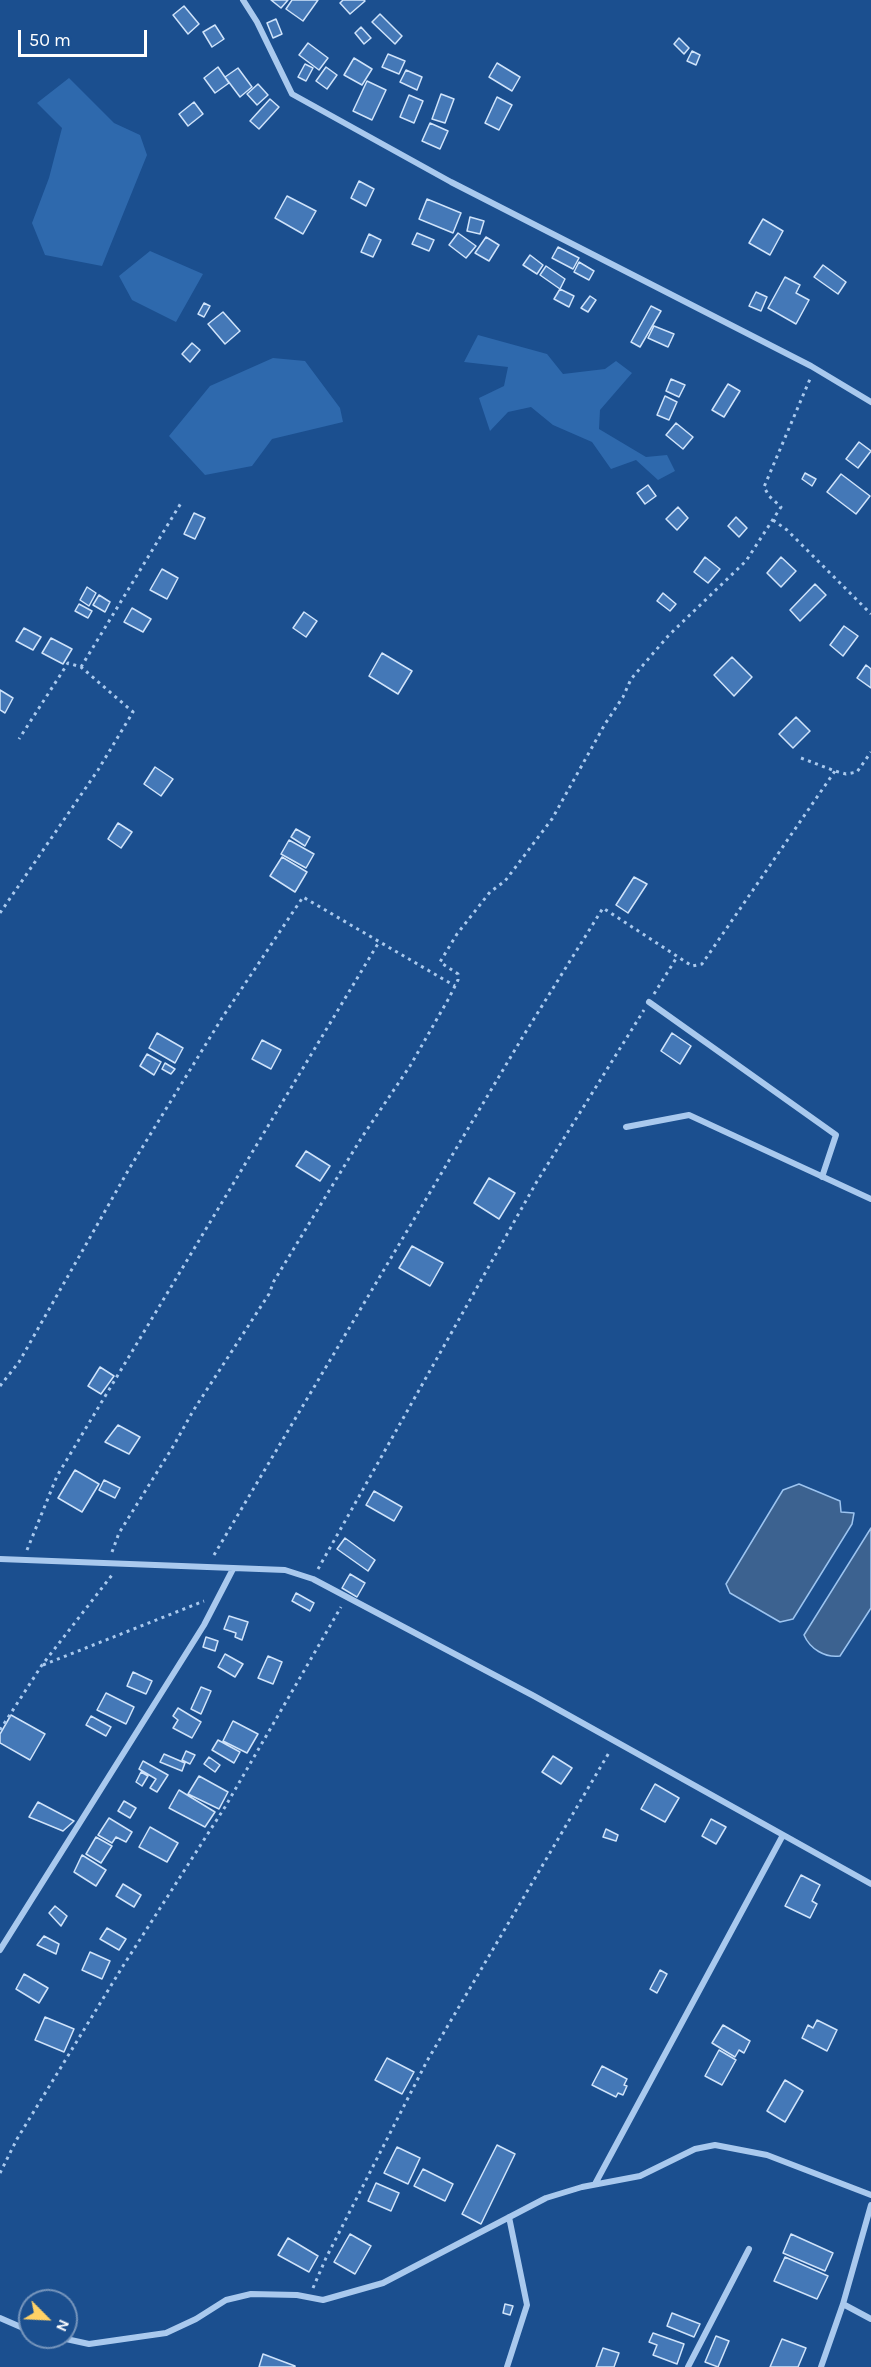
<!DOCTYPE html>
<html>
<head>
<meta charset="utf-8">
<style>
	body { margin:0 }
	#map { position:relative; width:871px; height:2367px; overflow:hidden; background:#1b4f8f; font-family:Karla,sans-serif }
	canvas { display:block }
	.north { position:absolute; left:18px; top:2289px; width:60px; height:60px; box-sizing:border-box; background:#1b4f8f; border:2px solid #7695bc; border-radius:50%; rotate:114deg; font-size:16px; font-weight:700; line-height:24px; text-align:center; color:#fff }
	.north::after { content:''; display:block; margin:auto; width:21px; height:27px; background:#ffd166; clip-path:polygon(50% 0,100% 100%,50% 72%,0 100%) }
	.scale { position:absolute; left:18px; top:30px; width:129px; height:27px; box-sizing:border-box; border:3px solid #fff; border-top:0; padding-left:8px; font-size:18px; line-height:21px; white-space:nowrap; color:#fff; -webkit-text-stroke:4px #1b4f8f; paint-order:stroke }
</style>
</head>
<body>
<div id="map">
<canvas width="871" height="2367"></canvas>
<div class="north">N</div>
<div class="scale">50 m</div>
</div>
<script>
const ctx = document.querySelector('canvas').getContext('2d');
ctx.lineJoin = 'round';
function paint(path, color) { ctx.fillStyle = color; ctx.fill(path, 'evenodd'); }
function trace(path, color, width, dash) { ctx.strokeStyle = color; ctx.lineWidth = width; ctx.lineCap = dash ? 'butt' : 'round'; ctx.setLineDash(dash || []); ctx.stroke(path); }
paint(new Path2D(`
	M69,78L114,123L140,135L147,155L102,266L45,255L32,223L49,178L62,128L37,103Z
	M150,251L203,274L176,322L132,300L119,276Z
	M478,335L547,354L563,374L605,369L616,361L632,373L600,410L599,429L646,457L667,455L675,471L658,480L636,460L611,469L592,442L553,425L531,407L508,412L490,431L479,398L504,386L508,367L464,362Z
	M273,358L305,361L340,408L343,422L272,439L252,466L205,475L169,436L210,386Z`), '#2e69ad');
const water = new Path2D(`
	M799,1484L840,1501L841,1512L854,1513L852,1524L793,1619L780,1622L730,1593L726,1584L783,1490Z
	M871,1528V1608L840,1656C825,1658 810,1649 804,1635Z`);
paint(water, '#3c6290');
trace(water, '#9cc4f0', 1.5);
const building = new Path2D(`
	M271,0H288L281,8Z
	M292,0H318L303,21L286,9Z
	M343,0H364L365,1L350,14L340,3Z
	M184,6L199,24L188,34L173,15Z
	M380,14L402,36L395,44L372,22Z
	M276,19L282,34L273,38L267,23Z
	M215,25L224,39L212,47L203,32Z
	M361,27L371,38L364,44L355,33Z
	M679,38L689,48L684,54L674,44Z
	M308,43L328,58L319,70L299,55Z
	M692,51L700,55L696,65L687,61Z
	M388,54L405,61L399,74L382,67Z
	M354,58L372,69L362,85L344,75Z
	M497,63L520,77L512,91L489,77Z
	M305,64L313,68L306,81L298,77Z
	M218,67L229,83L215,93L204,78Z
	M326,67L337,75L327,89L316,81Z
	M238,68L252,87L240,97L225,77Z
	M406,70L422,77L417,90L400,82Z
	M367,81L386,90L372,120L353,111Z
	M258,84L268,95L257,105L247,94Z
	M441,94L454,99L445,123L432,119Z
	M409,95L423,101L414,123L400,117Z
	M497,97L512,105L499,130L485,123Z
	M270,99L279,107L259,129L250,121Z
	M194,102L203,114L188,126L179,114Z
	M430,123L448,131L440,149L422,141Z
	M359,181L374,189L366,206L351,198Z
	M287,196L316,211L303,234L275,218Z
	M427,199L461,213L453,233L419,219Z
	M470,217L484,221L480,234L467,231Z
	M763,219L783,231L770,255L749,243Z
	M417,233L434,240L429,251L412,244Z
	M458,233L476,246L466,258L449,245Z
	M369,234L381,240L373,257L361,252Z
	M486,237L499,245L489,261L475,253Z
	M558,247L579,258L573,269L552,258Z
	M530,255L543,265L537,274L523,265Z
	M579,262L594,271L589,280L574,272Z
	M823,265L846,282L838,294L814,277Z
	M546,266L565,279L560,289L540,275Z
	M785,277L800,285L796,293L809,300L796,324L768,308Z
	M560,289L574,296L569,307L554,299Z
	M756,292L767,297L761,311L749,306Z
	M590,296L596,300L588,312L581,308Z
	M204,303L210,306L204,317L198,314Z
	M651,306L661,311L640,347L631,342Z
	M223,312L240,331L225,344L208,324Z
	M654,326L674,334L668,347L648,338Z
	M192,343L200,350L190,362L182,354Z
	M671,379L685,385L679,397L666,391Z
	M728,384L740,391L724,417L712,410Z
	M665,396L677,402L669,420L657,415Z
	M676,423L693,437L683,449L666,435Z
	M859,442L871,451L858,468L846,459Z
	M805,473L816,479L812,486L802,479Z
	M841,474L870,496L856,514L827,492Z
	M648,485L656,496L645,504L637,493Z
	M678,507L688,518L677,530L666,519Z
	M194,513L205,518L195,539L184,534Z
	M736,517L747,528L739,537L728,526Z
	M705,557L720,569L708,583L694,572Z
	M781,557L796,571L781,587L767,573Z
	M162,569L178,578L167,599L150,590Z
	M815,584L826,595L800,621L790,610Z
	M87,587L96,593L89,606L80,600Z
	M663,593L676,604L670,611L657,601Z
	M99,595L110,602L105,612L93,605Z
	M79,604L92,611L88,618L75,611Z
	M132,608L151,619L143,632L124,622Z
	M304,612L317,621L306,637L293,628Z
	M844,626L858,636L843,656L830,645Z
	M24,628L41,637L33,650L16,641Z
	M51,638L72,649L63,664L42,653Z
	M382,653L412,671L398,694L369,676Z
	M732,657L752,677L734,696L714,675Z
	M866,665L871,669V688L857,678Z
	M0,690L13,698L5,713L0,710Z
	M796,717L810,731L793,748L779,734Z
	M155,767L173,779L161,796L144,784Z
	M118,823L132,832L121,848L108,839Z
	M296,829L310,837L305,846L291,837Z
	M289,840L314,854L306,868L281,854Z
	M282,857L307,872L295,892L270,876Z
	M634,877L647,884L628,913L616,905Z
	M157,1033L183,1048L175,1063L149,1048Z
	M672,1033L691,1046L680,1064L661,1051Z
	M262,1040L281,1050L271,1069L252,1059Z
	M147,1054L161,1062L154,1075L140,1066Z
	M165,1063L175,1069L171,1074L162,1069Z
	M306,1151L330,1166L320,1181L296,1166Z
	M489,1178L515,1193L499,1219L474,1203Z
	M412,1246L443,1263L430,1286L399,1268Z
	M100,1367L114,1376L101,1394L88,1386Z
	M118,1425L140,1437L129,1454L105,1442Z
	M75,1470L99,1484L82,1512L58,1498Z
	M104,1480L120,1488L115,1498L99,1490Z
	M374,1491L402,1507L394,1521L366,1505Z
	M345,1538L375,1560L368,1571L337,1549Z
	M350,1574L365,1583L357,1597L342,1588Z
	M296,1593L314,1603L310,1611L292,1601Z
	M229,1616L248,1622L242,1640L235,1637L236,1633L224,1629Z
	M206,1637L218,1641L215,1651L203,1647Z
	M225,1654L243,1664L235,1677L218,1667Z
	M268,1656L282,1662L273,1684L258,1678Z
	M133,1672L152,1681L146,1694L127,1686Z
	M201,1687L211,1691L201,1714L191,1709Z
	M106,1693L134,1707L126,1724L97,1710Z
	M178,1708L201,1722L192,1738L173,1728L178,1720L173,1716Z
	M11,1715L45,1734L30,1760L0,1743V1734Z
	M91,1716L111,1727L106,1736L86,1725Z
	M233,1721L258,1734L247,1753L223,1741Z
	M218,1740L240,1752L234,1763L212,1750Z
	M186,1751L195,1755L190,1764L182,1760Z
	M164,1754L185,1763L182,1771L160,1762Z
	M553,1756L572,1768L561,1784L542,1772Z
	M209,1757L220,1765L215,1772L204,1764Z
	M143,1761L168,1775L157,1792L150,1788L156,1779L139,1769Z
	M141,1772L148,1776L142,1786L136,1782Z
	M199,1776L228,1792L219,1809L188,1794Z
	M655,1784L679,1798L665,1822L641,1809Z
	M179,1790L215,1812L205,1827L169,1808Z
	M124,1801L136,1808L130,1818L118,1811Z
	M38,1802L74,1821L63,1831L29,1817Z
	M109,1818L132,1832L126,1842L116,1837L112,1843L98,1835Z
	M711,1819L726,1827L716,1844L702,1836Z
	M150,1827L178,1843L167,1862L139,1847Z
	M606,1829L618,1835L616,1841L603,1837Z
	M96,1837L112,1846L101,1863L86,1854Z
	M82,1855L106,1870L96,1886L74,1872Z
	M801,1875L820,1885L812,1901L817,1904L810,1918L785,1906Z
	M123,1884L141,1895L134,1907L116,1896Z
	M55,1906L67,1916L61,1926L49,1913Z
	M107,1928L126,1939L119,1950L100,1939Z
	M44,1936L59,1944L56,1954L37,1945Z
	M90,1952L110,1961L102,1979L82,1970Z
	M660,1970L667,1974L657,1993L650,1989Z
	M24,1974L48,1988L39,2003L16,1989Z
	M45,2017L74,2029L64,2052L35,2040Z
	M817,2020L837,2030L827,2051L802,2038L808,2025L813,2028Z
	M723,2025L750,2041L744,2053L739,2050L735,2057L712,2043Z
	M719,2050L736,2060L722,2085L705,2076Z
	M387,2058L414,2072L402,2094L375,2080Z
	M602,2066L627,2079L624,2085L627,2086L623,2095L618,2093L616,2097L592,2085Z
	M785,2080L803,2091L785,2122L767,2111Z
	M497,2145L515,2154L481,2224L462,2214Z
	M397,2147L420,2158L408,2184L384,2173Z
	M423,2169L453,2184L445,2201L414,2186Z
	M376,2183L399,2193L391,2211L368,2201Z
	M350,2234L371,2246L355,2274L334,2262Z
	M791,2234L833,2253L825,2271L783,2253Z
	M288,2238L318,2256L309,2272L278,2255Z
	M785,2257L828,2276L817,2299L774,2281Z
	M505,2304L513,2306L510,2315L503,2313Z
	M672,2313L700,2324L694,2337L667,2326Z
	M653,2333L684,2344L677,2364L653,2355L657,2345L649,2342Z
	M716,2336L729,2341L718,2367L705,2362Z
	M782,2339L806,2348L798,2367H770Z
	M603,2348L619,2353L614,2367H596Z
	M263,2354L295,2366V2367H259Z`);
paint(building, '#4478b7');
trace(building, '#cfe3fa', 1.5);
trace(new Path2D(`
	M773,520L787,530L871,614
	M81,667L181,503
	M801,758L835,771L846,774L857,772L871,752
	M0,913L98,770L133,712L81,667L68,663L19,739
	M654,994L677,957
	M0,1386L19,1362L129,1169L222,1018L303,897L455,986
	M27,1550L57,1476L379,942
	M112,1552L119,1533L174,1445L193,1411L269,1294L274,1281L362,1137L410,1066L449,998L458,980V974L440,962L457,934L490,892L505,881L552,819L605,724L623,697L631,679L669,635L746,561L781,507L769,496L764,487L810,379
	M214,1555L522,1038L603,908L692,966L702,964L835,771
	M318,1569L536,1183L644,1010
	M43,1665L204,1601
	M0,1730L42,1665L112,1575
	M0,2173L17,2139L123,1966L225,1807L341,1607
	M313,2288L326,2258L427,2061L610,1751`), '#a9c9ee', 3, [3, 4.5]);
trace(new Path2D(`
	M243,0L257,22L292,94L451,182L811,366L871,402
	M649,1002L836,1135L822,1177
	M626,1127L689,1115L871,1199
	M0,1559L285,1570L313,1579L534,1696L871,1884
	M0,1950L204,1625L233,1569
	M595,2184L783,1835
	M843,2304L871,2319
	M0,2318L30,2331
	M57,2337L89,2344L166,2333L196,2319L226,2300L251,2294L297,2295L323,2300L383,2283L546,2198L582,2187L640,2176L695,2149L715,2145L767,2155L871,2195
	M507,2367L527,2305L509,2217
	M688,2367L749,2249
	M821,2367L843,2304L871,2205`), '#a9c9ee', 6);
</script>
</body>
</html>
